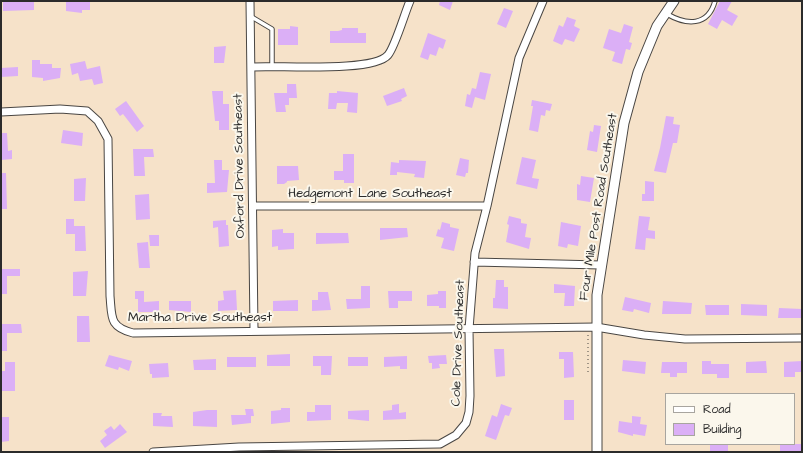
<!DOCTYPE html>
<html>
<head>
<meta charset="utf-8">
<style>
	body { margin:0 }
	#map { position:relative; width:803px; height:453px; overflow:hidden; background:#f6e2c9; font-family:"Architects Daughter",sans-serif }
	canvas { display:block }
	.frame { position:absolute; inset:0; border:2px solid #2b2b2b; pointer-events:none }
	.legend { position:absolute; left:665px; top:393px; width:130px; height:52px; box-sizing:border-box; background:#fbf7ec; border:1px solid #a8a59f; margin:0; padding:5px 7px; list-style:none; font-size:12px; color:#2b2b2b }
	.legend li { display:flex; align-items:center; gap:8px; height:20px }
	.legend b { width:20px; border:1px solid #a8a59f }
</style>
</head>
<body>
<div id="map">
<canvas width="803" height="453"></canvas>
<div class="frame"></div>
<ul class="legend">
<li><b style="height:5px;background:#fff"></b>Road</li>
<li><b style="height:11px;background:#dbaff6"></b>Building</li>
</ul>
</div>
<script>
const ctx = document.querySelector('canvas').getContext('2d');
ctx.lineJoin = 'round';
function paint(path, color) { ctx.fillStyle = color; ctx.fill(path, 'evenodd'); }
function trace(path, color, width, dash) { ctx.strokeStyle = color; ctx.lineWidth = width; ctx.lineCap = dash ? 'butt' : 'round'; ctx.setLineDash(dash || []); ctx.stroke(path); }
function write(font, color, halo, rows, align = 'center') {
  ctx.font = font + ' "Architects Daughter",sans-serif'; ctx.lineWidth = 4; ctx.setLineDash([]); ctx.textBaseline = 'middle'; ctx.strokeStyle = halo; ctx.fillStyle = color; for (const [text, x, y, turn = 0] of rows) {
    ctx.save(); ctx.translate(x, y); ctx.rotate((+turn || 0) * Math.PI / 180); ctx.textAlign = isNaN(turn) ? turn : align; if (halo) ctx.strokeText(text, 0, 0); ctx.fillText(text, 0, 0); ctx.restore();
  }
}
paint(new Path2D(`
	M3,1H34V10L3,11Z
	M66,1H90V10H82V13L66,11Z
	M440,1H453L450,10L439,5Z
	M720,1H732L727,10L738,16L732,26L722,20L717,29L708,24Z
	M504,8L513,11L506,28L497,24Z
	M567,17L576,20L574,26L580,29L574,42L565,39L562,45L553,41L559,25L563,27Z
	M624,24L633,27L629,42L632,43L630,50L626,49L622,64L612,61L615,52L603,48L609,29L621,33Z
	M290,26L298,27V45H278V29H290Z
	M342,28H358V33H366V43H330V31H338L342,30Z
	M428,33L446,40L443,49L439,47L436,56L430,54L428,60L420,57Z
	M226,46L224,63H214V47Z
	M32,60H40V64H52V68H61L60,78L43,81V78L32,77Z
	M85,61L87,69L100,66L103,83L94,85L92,79L80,81L78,73L72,75L70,64Z
	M18,67V76L1,77V68Z
	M480,72L491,74L485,100L475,97L472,108L465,106L467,94L470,95L472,88L476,89Z
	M287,84H296L297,98H289V105H285L286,112H276L274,93H287Z
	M404,88L407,96L401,99L402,101L387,106L383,96Z
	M212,91H223V104H229V130H219V121H215Z
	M337,91L358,93L357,113L347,112L348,103H337L336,109H328L329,93H337Z
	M532,100L552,104L550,111L546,110L545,116L541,115L538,132L529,130L533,106H531Z
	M126,101L144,126L137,132L123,114L120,116L115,109Z
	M666,116L674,117L673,124L680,125L677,143H673L666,173L654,171L660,148Z
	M594,125L601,126L597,152L587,150L590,131L593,132Z
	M63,130L83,133L82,146L61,143Z
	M1,133H7L8,151L12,150V159L1,160Z
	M133,149H153L154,157H144L145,176H134Z
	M343,154H354V183H344V180H334V171H343Z
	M522,157L536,160L532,178L539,179L537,189L516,184Z
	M460,158L469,160L468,173H466L465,177L456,175Z
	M214,160H222V170H229L227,192L207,193V183H215Z
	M399,160L426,161L424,178L414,177L415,174L397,172V175H390L391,162L399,163Z
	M277,166H298L299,180L287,181V182L284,184H277Z
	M1,173H6L7,209H1Z
	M581,176L594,178L590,202L577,200V184L580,185Z
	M86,178L85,201H74V179Z
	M645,181L654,182V201H642V194H645Z
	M149,194L150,219L136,220L135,195Z
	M509,216L521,219V223L527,224L525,237L531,238L529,249L506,242L509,225L507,224Z
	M639,216L650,217L648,230L655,231V239L646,238L645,250L635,249Z
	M66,219H74V226H85L86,251H75V234H66Z
	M226,220V225H228L229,246L219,247L218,227L213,228V221Z
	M442,222L450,224V227L459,229L454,251L441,248L444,238L436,236L438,229L440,230Z
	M561,222L581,226L578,246L568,244L567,248L558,246Z
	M380,228H407L408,237L380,240Z
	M283,229V233H294V249L278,250V246L272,247V230Z
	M316,233H348L349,243L316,244Z
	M149,235H159V246H150Z
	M148,242L150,268H139L137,243Z
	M1,269H20V276H7V294H1Z
	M88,271L86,296H73V272Z
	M496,280H504V287H508V309L493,308V298H495Z
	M554,284L575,286L574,306H564L565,293H554Z
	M361,286H370V308L347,309L346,299H361Z
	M236,290L237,310L218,311V301L224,300L223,291Z
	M135,291H144V302L159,301V312H138V299H135Z
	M388,291H412V301H398V308H389Z
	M438,291H446V308H439V306H427V295L438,294Z
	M318,292H328L331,310L312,311V300H318Z
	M625,297L651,303L649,313L634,309L633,312L622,310Z
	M298,300V311H273V301Z
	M169,301H191V312L169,310Z
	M663,301L692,303L691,314H662Z
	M741,304L767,305V316L741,315Z
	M705,305H729V315H706Z
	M779,308L802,309V318H778Z
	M77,316H89L90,342H77Z
	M1,324H21L22,333H7V351H1Z
	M494,349H504L505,376L496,377Z
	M559,352H573L574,377L564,378V359H559Z
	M290,354V366H267V355Z
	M109,355L132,361L129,371L119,367L118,370L105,366Z
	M446,355L447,364H439L440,368L432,369V363H429L428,356Z
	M313,356H332L331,375H321V366H313Z
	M407,356V369H400V366L384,367V357Z
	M227,357H256V367H227Z
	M348,357H368V366H348Z
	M216,359V370H194L193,360Z
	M623,360L646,362L645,374L622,371Z
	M702,361H711V364H729V378H717V374H702Z
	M766,361L767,373H746V362Z
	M802,361V372H795V377H784V362Z
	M5,362H15V391H1V371H5Z
	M662,362H687V373H677V377H670V373H661Z
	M168,363L169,377L152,378V374H150L149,364Z
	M564,400H574V420H564Z
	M399,404V413L406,412V419L383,420V411L392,410V405Z
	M501,404L512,408L509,416L505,415L496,440L485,436L492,415L497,417Z
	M315,405H331V420L307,421V412H315Z
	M281,408H290V422L271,424V411L281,410Z
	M245,409H253L254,416H251V423L232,425L231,415H246Z
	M207,410H217V427L193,426V412Z
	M369,410V421L348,419V411Z
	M153,413H162L161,416H172L173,427L153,426Z
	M632,416L641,417L640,424L647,425L645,436L633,434V436L618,432L619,421L632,423Z
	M1,417H9V441L1,442Z
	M120,424L127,432L105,448L100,441L107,435L104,431L111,426L114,430Z
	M710,444H728V452H710Z
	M780,444H802V452H780Z`), '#dbaff6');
const lane = new Path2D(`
	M667,14C686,25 708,27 715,1
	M250,16L272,29V66`);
const street = new Path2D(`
	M250,1L254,330
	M251,67C278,65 373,73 388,55C395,47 405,12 410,1
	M1,112L60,109L87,111L98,121L108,139L110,296C112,317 109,327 133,333L596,327L644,335L685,339L802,338
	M253,206H487
	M474,262L601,265
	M153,452L239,447L440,444L456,435L466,423L469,412L470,396L469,329L475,253L487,206L519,58L543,1`);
const secondary = new Path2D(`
	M597,452V295L624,123L638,72L657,26L674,1`);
trace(lane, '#494643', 5.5);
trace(street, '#494643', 9);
trace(secondary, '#494643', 11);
trace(new Path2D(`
	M588,335V375`), '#494643', 1, [1, 3]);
trace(lane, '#fff', 3.5);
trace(street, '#fff', 7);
trace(secondary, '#fff', 9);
write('13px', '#2b2b2b', '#fbf7ec', [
	["Oxford Drive Southeast",240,166,-91],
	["Hedgemont Lane Southeast",370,194],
	["Four Mile Post Road Southeast",599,207,-81],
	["Martha Drive Southeast",200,318],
	["Cole Drive Southeast",459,343,-88]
]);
</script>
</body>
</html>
